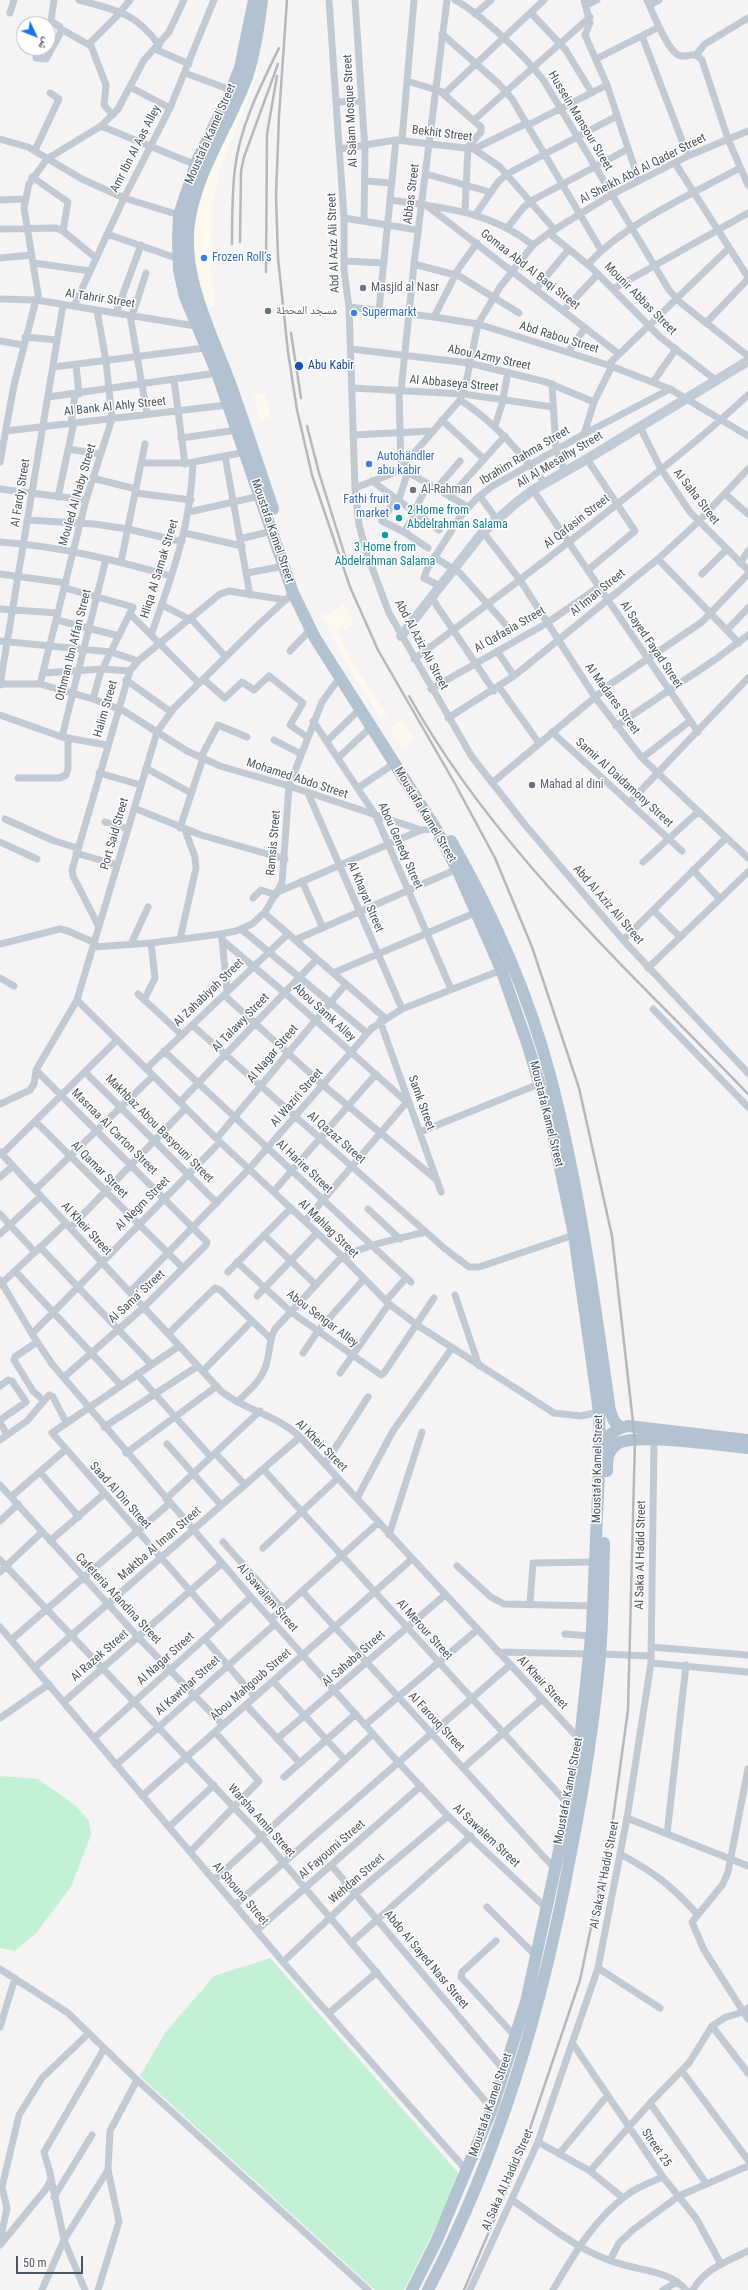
<!DOCTYPE html>
<html>
<head>
<meta charset="utf-8">
<style>
	body { margin:0 }
	#map { position:relative; width:748px; height:2290px; overflow:hidden; background:#f5f3f3; font-family:"Roboto Condensed","Noto Naskh Arabic",sans-serif }
	canvas { display:block }
	.north { position:absolute; left:16px; top:16px; width:40px; height:40px; box-sizing:border-box; background:#fff; border:1px solid #b7bbc0; border-radius:50%; rotate:133deg; font-size:11px; font-weight:700; line-height:16px; text-align:center; color:#4a5661 }
	.north::after { content:''; display:block; margin:auto; width:14px; height:18px; background:#1a73e8; clip-path:polygon(50% 0,100% 100%,50% 72%,0 100%) }
	.scale { position:absolute; left:16px; top:2256px; width:67px; height:18px; box-sizing:border-box; border:2px solid #4a5661; border-top:0; padding-left:5px; font-size:12px; line-height:14px; white-space:nowrap; color:#4a5661; -webkit-text-stroke:3px #fff; paint-order:stroke }
</style>
</head>
<body>
<div id="map">
<canvas width="748" height="2290"></canvas>
<div class="north">ش</div>
<div class="scale">50 m</div>
</div>
<script>
const ctx = document.querySelector('canvas').getContext('2d');
ctx.lineJoin = 'round';
function paint(path, color) { ctx.fillStyle = color; ctx.fill(path, 'evenodd'); }
function trace(path, color, width, dash) { ctx.strokeStyle = color; ctx.lineWidth = width; ctx.lineCap = dash ? 'butt' : 'round'; ctx.setLineDash(dash || []); ctx.stroke(path); }
function write(font, color, halo, rows, align = 'center') {
  ctx.font = font + ' "Roboto Condensed","Noto Naskh Arabic",sans-serif'; ctx.lineWidth = 3; ctx.setLineDash([]); ctx.textBaseline = 'middle'; ctx.strokeStyle = halo; ctx.fillStyle = color; for (const [text, x, y, turn = 0] of rows) {
    ctx.save(); ctx.translate(x, y); ctx.rotate((+turn || 0) * Math.PI / 180); ctx.textAlign = isNaN(turn) ? turn : align; if (halo) ctx.strokeText(text, 0, 0); ctx.fillText(text, 0, 0); ctx.restore();
  }
}
paint(new Path2D(`
	M251,71L258,73L217,177L219,179L213,200L211,234L213,264L203,265H210L215,306L208,308L197,266L194,235L195,216L201,193Z
	M265,393L270,417L260,420L254,395Z
	M344,604L354,624L345,630L343,627L336,631L360,674L387,715L381,719L355,678L321,615L326,613L327,615Z
	M401,720L414,739L402,748L390,728Z`), '#fdf9ef');
paint(new Path2D(`
	M0,1776L38,1779L75,1805L89,1821L91,1835L71,1887L36,1933L15,1951L0,1948Z
	M270,1958L461,2176L404,2290H375L140,2076L165,2033L214,1976Z`), '#c3f1d5');
trace(new Path2D(`
	M79,0C116,10 135,12 159,45
	M329,0L344,218V270L349,307L355,488L359,525L367,554L389,613L472,757L526,826L623,940L748,1073
	M355,0L365,150L364,221
	M455,0C481,14 526,57 544,81L669,290L681,303L748,356
	M584,0L590,23L585,35L607,85L639,181
	M647,0C653,13 666,48 678,55C684,58 690,54 696,55L702,60L728,139L748,185
	M586,5L597,0
	M649,5L659,0
	M10,13L14,0
	M531,13L565,49L592,93
	M475,14L491,0
	M61,29L91,46L106,85L104,105L113,115
	M442,34L498,83L512,99L601,250
	M642,36L688,156
	M89,44L116,17L130,0
	M155,49L189,64
	M696,55L705,44L748,18
	M36,58L46,59L61,32L60,27L51,21L54,0
	M596,59L659,27
	M185,73L231,90
	M407,81L440,91L481,127V132L468,147L465,211
	M130,87L170,108
	M445,93L544,0
	M337,102L362,101
	M474,120L590,17
	M528,125L607,85
	M101,126L196,165
	M0,139L28,147L82,179L124,198L179,215
	M402,140L414,0
	M340,149L396,140L474,149L500,167L555,230
	M474,149L527,123
	M35,150L59,99L50,93
	M675,163L748,277
	M426,174L490,192
	M32,177L68,202L63,231
	M365,181L392,183
	M0,200L24,199
	M391,200C445,208 489,211 533,245
	M426,205L619,354
	M476,214L498,182L507,174L617,116
	M344,218L418,230
	M508,227L523,208L531,201L628,149
	M0,229L56,228L63,231L96,258
	M549,233L593,269L660,337L717,381
	M107,234L179,259
	M0,258L32,255
	M345,261L384,263
	M34,263L90,271
	M414,264L459,276L519,313
	M588,264C627,222 690,195 740,168
	M536,289L569,249
	M613,289L748,213
	M0,299L36,300L195,326
	M39,300L24,208L29,184L47,159L101,126L118,109L144,60L169,32L184,0
	M74,306L124,198L170,108L214,0
	M349,307L434,317L478,324L608,365L670,389L748,436
	M379,310L396,140
	M563,311L598,274
	M116,313L141,245
	M130,315L147,414
	M132,316L146,273
	M434,317L459,268L477,243
	M706,323L748,279
	M25,337L57,340
	M0,341L23,345
	M351,349L469,363L546,382L594,402
	M568,352L585,328
	M76,365L79,394
	M608,365L729,248
	M53,367L205,348
	M174,380L185,464
	M653,382L676,349
	M552,384L556,449L565,472
	M352,388L463,394L553,407
	M399,391L401,468L468,507
	M401,391L414,264L447,0
	M48,397L217,373
	M460,400C495,422 519,452 545,483
	M442,420L484,459
	M71,423L75,394
	M495,426L502,404L508,372
	M640,427L661,469L690,512L748,570
	M6,431L227,405
	M584,434L594,402L612,366
	M353,435L433,431
	M181,438L237,430
	M68,449L100,454
	M225,456L250,595
	M587,459L635,531L588,570
	M0,462L14,385L36,300
	M142,463H189L245,452
	M92,478L136,489
	M372,481L439,530
	M355,488L391,474L401,468L460,400L466,383L478,324L500,287L533,245L549,233L611,195L688,156L748,131
	M0,489L86,500
	M436,489L460,461
	M533,490L698,732
	M136,493L191,500
	M725,494L748,514
	M480,496L497,520
	M58,497L74,422
	M450,497L505,436
	M395,500L382,521L404,532L428,548
	M398,502L409,468
	M189,512L260,496
	M414,512L428,484
	M27,520L94,524L128,529L182,542
	M404,532L415,514
	M483,532L520,580L595,697L642,758L748,858
	M185,533L242,546
	M240,539L272,531
	M0,542C58,546 115,560 171,576
	M434,557L460,573L507,626
	M658,559L739,643
	M121,562L145,444
	M740,563L748,551
	M247,573L284,566
	M0,574L66,583
	M702,574L726,550
	M440,586L424,578L427,569L461,516L476,499L491,487L584,434L670,389
	M65,588L133,607L100,674L93,699
	M431,597L494,691
	M162,605L193,621L226,657
	M0,609L58,613
	M130,614L199,683
	M57,620L119,636
	M727,630L748,608
	M151,635C172,576 191,525 193,463
	M0,641L111,652L138,661
	M290,651L311,629
	M497,651L514,676
	M414,659C474,615 533,570 592,524C645,482 699,441 748,395
	M43,673L102,669L130,671
	M203,679L225,698L242,682L254,690L269,676L303,703L290,725L307,737
	M126,680L171,712
	M0,684H40L93,699L124,711L187,751L220,766L289,786L421,830L436,829
	M40,684L86,500L112,419L106,361L97,310
	M0,685L63,305
	M499,687L539,743
	M431,689L547,623L599,587
	M0,715L62,737L107,745
	M448,718L514,676L658,559L698,522L748,469
	M313,721L376,816L451,989
	M616,726L716,659L748,635
	M552,732L682,851
	M62,737L106,559
	M274,740L301,754
	M327,741L360,709
	M201,757L218,725L247,737
	M338,758L372,726
	M642,758L690,721
	M146,768L191,793
	M99,773L141,785
	M18,778H60L66,775L68,769V738
	M492,783L612,683L702,622L748,574
	M358,788L395,763
	M308,793L402,1009
	M629,803L748,678
	M134,808L201,835L285,859
	M5,819L52,840L77,848
	M105,822L128,829
	M180,828L203,758
	M0,842L37,859
	M76,853L117,865
	M643,862L698,812
	M693,870L720,899
	M302,881L323,928
	M278,892L421,830
	M253,898L261,890L276,895
	M653,910L680,937
	M264,913L385,1018
	M99,927L73,876L72,870L130,671L138,661L220,594L229,591L286,600
	M241,929L367,1033
	M222,938L227,991
	M180,939L196,868L195,857L185,830
	M222,940L285,993L410,1105
	M295,940L457,869
	M623,940L726,838
	M0,944L60,929L68,931L95,943
	M131,944L148,907
	M94,947L151,943L221,934L236,931L252,924L265,912L282,883L289,786L322,702L340,677
	M648,968L748,872
	M333,973L477,912
	M0,978L14,986
	M138,994L182,1035
	M224,995L323,1085L437,1180
	M77,1000L220,1142L343,1257L389,1304L417,1325L554,1413L581,1416L599,1412
	M144,1000L155,978L151,943
	M653,1009L748,1107
	M380,1021L441,1192
	M192,1025L444,1248L469,1267H479L574,1235
	M164,1051L411,1282
	M146,1069L288,934
	M36,1070L207,1242L206,1245L144,1307L64,1377
	M85,1072L217,1203
	M180,1102L317,959
	M0,1104L30,1090L34,1084L36,1070L77,1000L157,732L174,708L256,627L293,593
	M35,1121L183,1268
	M420,1132L539,1084
	M217,1138L346,984
	M0,1152L221,1391C245,1411 274,1413 300,1437L580,1740
	M2,1154L117,1040
	M0,1177L13,1166
	M35,1190L153,1076
	M274,1191L376,1074
	M368,1209L400,1239
	M0,1214L35,1252
	M305,1221L407,1102
	M70,1228L186,1108
	M0,1234L41,1196
	M264,1235L316,1285
	M40,1247L151,1364
	M237,1262L291,1312L381,1375L384,1373L434,1298
	M15,1271L120,1384
	M228,1272L291,1208
	M0,1280L32,1334L52,1364L251,1597L399,1763L448,1816L546,1908
	M0,1285L66,1223
	M130,1292L249,1169L372,1028L402,1009L504,969
	M455,1295L479,1366
	M257,1296L317,1233
	M386,1301L406,1278
	M32,1334L220,1142
	M168,1334L215,1288L220,1290L271,1339
	M37,1342L15,1357L14,1360L33,1391L44,1401
	M179,1346L52,1433L220,1625
	M303,1353L318,1331L364,1279
	M203,1371L252,1321
	M340,1373L389,1304
	M137,1374L211,1457
	M0,1386L8,1380L12,1381L26,1402L0,1420
	M237,1402C250,1390 263,1379 267,1362C270,1351 269,1339 275,1329L338,1261C357,1246 402,1238 426,1232
	M0,1422L7,1435
	M104,1427L198,1366
	M0,1440L27,1421L49,1395L53,1397L66,1422
	M167,1444L221,1505
	M126,1453L217,1386
	M215,1453L245,1485
	M325,1464L368,1397
	M263,1469L569,1805
	M40,1472L79,1517
	M0,1485L138,1637L223,1725
	M11,1497L65,1450
	M357,1498L393,1431L452,1348
	M166,1499L260,1411
	M0,1521L18,1504
	M389,1535L422,1432
	M50,1541L104,1494
	M223,1542L282,1608
	M263,1548L338,1478
	M0,1560L261,1836L492,2109
	M457,1566L491,1597L504,1604L593,1606
	M0,1572L42,1532
	M302,1591L554,1868
	M530,1604L533,1563L595,1562
	M271,1619L378,1523
	M0,1627L283,1962L467,2171
	M565,1634L591,1636
	M205,1639L255,1697
	M11,1640L170,1503
	M651,1647L748,1655
	M498,1652L589,1654
	M600,1654L651,1656
	M651,1663L748,1672
	M35,1667L300,1437
	M273,1681L345,1760
	M64,1702L222,1563
	M246,1705L300,1763
	M0,1718L49,1684
	M365,1725L477,1630
	M94,1738L251,1597
	M277,1739L445,1595
	M116,1765L275,1624
	M463,1768L542,1699
	M748,1769L728,1872L723,1884L692,1922L704,1950L748,2019
	M284,1777L356,1714
	M142,1796L412,1559
	M627,1818L748,1866
	M169,1827L214,1785
	M667,1834L686,1665
	M190,1852L259,1781L215,1732
	M620,1854C654,1872 672,1886 698,1915
	M331,1865L503,2069
	M214,1880L373,1734
	M235,1905L510,1665
	M487,1907L536,1956
	M257,1930L421,1786
	M496,1941L462,1972L461,1977L514,2035
	M352,1942L471,1836
	M283,1962L355,1894L448,1816
	M598,1968L660,2008
	M0,1969L68,2013L137,2080L368,2290
	M329,2013L377,1972
	M712,2026L748,2073
	M0,2027L15,1978
	M573,2044L663,2177L696,2218L721,2264
	M682,2071L748,2160
	M650,2103L706,2183
	M538,2142L590,2171L623,2198
	M559,2154L607,2096
	M590,2171L650,2103L689,2063L712,2026L726,2017L744,2012L748,2008
	M54,2197L92,2135
	M512,2200C549,2225 583,2256 628,2266C648,2271 672,2273 686,2290
	M0,2241L7,2208L2,2187L19,2115L42,2078L89,2033
	M0,2245L46,2189L51,2179
	M610,2260L619,2243L634,2229L679,2196L748,2166
	M42,2290L64,2240L108,2170
	M85,2290L64,2240L50,2173L44,2152L104,2049
	M98,2290L119,2222L108,2170L110,2131L137,2080
	M470,2290L538,2142L598,1968L627,1818L651,1663L654,1440
	M553,2290C573,2256 594,2219 627,2195C637,2187 651,2182 663,2177
	M663,2290L677,2282
	M693,2290C704,2269 728,2261 748,2251`), '#c1cad2', 7);
trace(new Path2D(`
	M401,636L483,532L516,503L533,490L587,459L748,361`), '#c1cbd6', 10);
trace(new Path2D(`
	M254,0L240,68L228,98L197,161L179,215L178,242L179,270L185,297L217,373L293,593L315,638L436,829L457,869L501,969L527,1043L549,1115L574,1235L599,1412L600,1449L592,1628L580,1740L569,1805L526,2002L492,2109L437,2240L412,2290
	M262,0C259,26 255,52 247,77C230,124 199,167 190,217C179,273 211,332 230,383C245,425 259,467 273,509
	M451,841C493,914 528,993 550,1075C579,1185 594,1298 610,1411L614,1421L621,1428
	M600,1449C607,1436 614,1429 628,1426L748,1440
	M607,1471C607,1460 607,1451 617,1444C634,1432 724,1446 748,1448
	M428,2290C500,2152 543,2005 571,1852C584,1787 594,1722 600,1656C603,1619 603,1581 604,1543`), '#b3c2d1', 12);
trace(new Path2D(`
	M287,0L279,116L276,196L278,258L288,352L297,410L312,475L350,587L378,650L454,782L495,858L532,947L579,1088L612,1236L635,1440L628,1710L612,1826L580,1980L518,2164L464,2290
	M240,242L241,171L244,157L278,64
	M232,244C232,219 232,193 235,168C240,126 261,85 279,48
	M266,272L267,134L277,76
	M291,333L301,398
	M307,426L319,473L345,556
	M409,696C494,849 628,969 748,1094`), '#b5b8bd', 2.5);
for (const [x, y, r, color] of [
	[204,258,4,"#3f7fe0"],
	[363,288,4,"#6b7280"],
	[268,311,4,"#6b7280"],
	[354,313,4,"#3f7fe0"],
	[299,366,5,"#1a4fb4"],
	[369,464,4,"#3f7fe0"],
	[413,490,4,"#6b7280"],
	[397,507,4,"#3f7fe0"],
	[399,518,4,"#0f9aa8"],
	[385,535,4,"#0f9aa8"],
	[532,785,4,"#6b7280"]
]) { const dot = new Path2D(); dot.arc(x, y, r, 0, 2 * Math.PI); ctx.fillStyle = color; ctx.fill(dot); trace(dot, '#fff', 1.5); }
write('12px', '#4a5661', '#fff', [
	["Al Salam Mosque Street",351,111,-93],
	["Hussein Mansour Street",580,121,59],
	["Moustafa Kamel Street",211,134,-66],
	["Bekhit Street",442,134,7],
	["Amr Ibn Al Aas Alley",136,149,-63],
	["Al Sheikh Abd Al Qader Street",643,169,-27],
	["Abbas Street",412,194,-83],
	["Abd Al Aziz Ali Street",334,243,-92],
	["Gomaa Abd Al Baqi Street",530,270,38],
	["Al Tahrir Street",100,299,9],
	["Mounir Abbas Street",640,299,45],
	["Abd Rabou Street",559,338,17],
	["Abou Azmy Street",489,358,12],
	["Al Abbaseya Street",454,384,5],
	["Al Bank Al Ahly Street",115,407,-6],
	["Ibrahim Rahma Street",525,456,-31],
	["Ali Al Mesalhy Street",560,460,-31],
	["Al Fardy Street",21,493,-81],
	["Mouled Al Naby Street",78,495,-74],
	["Al Saha Street",696,497,52],
	["Al Qafasin Street",577,522,-38],
	["Moustafa Kamel Street",272,531,71],
	["Hliqa Al Samak Street",160,569,-73],
	["Al Iman Street",598,593,-39],
	["Al Qafasia Street",510,630,-30],
	["Othman Ibn Affan Street",74,645,-76],
	["Abd Al Aziz Ali Street",421,645,62],
	["Al Sayed Fayad Street",651,645,56],
	["Al Madares Street",612,699,54],
	["Halim Street",106,709,-74],
	["Mohamed Abdo Street",297,779,18],
	["Samir Al Daidamony Street",624,783,42],
	["Moustafa Kamel Street",425,815,59],
	["Port Said Street",115,834,-74],
	["Ramsis Street",274,843,-85],
	["Abou Genedy Street",400,846,66],
	["Al Khayat Street",365,897,67],
	["Abd Al Aziz Ali Street",608,905,49],
	["Al Zahabiyah Street",209,993,-44],
	["Abou Samk Alley",324,1013,42],
	["Al Talawy Street",241,1023,-46],
	["Al Nagar Street",273,1054,-50],
	["Al Waziri Street",297,1098,-49],
	["Samk Street",421,1103,70],
	["Moustafa Kamel Street",546,1114,76],
	["Makhbaz Abou Basyouni Street",159,1129,45],
	["Masnaa Al Carton Street",114,1132,45],
	["Al Qazaz Street",336,1138,41],
	["Al Harire Street",304,1167,43],
	["Al Qamar Street",99,1170,45],
	["Al Negm Street",143,1204,-45],
	["Al Kheir Street",86,1229,47],
	["Al Mahlag Street",328,1229,44],
	["Al Sama' Street",137,1297,-43],
	["Abou Sengar Alley",322,1319,37],
	["Al Kheir Street",321,1446,45],
	["Moustafa Kamel Street",598,1469,-89],
	["Saad Al Din Street",120,1496,48],
	["Maktba Al Iman Street",160,1544,-41],
	["Al Saka Al Hadid Street",641,1555,-89],
	["Al Sawalem Street",267,1598,49],
	["Cafeteria Afandina Street",118,1599,47],
	["Al Merour Street",424,1630,48],
	["Al Razek Street",100,1656,-41],
	["Al Nagar Street",166,1659,-42],
	["Al Sahaba Street",354,1659,-41],
	["Al Kheir Street",542,1683,47],
	["Abou Mahgoub Street",251,1685,-41],
	["Al Kawthar Street",188,1686,-42],
	["Al Farouq Street",436,1722,47],
	["Moustafa Kamel Street",569,1791,-79],
	["Warsha Amin Street",261,1821,48],
	["Al Sawalem Street",486,1836,43],
	["Al Fayoumi Street",332,1850,-41],
	["Al Saka Al Hadid Street",605,1875,-79],
	["Wehdan Street",357,1879,-41],
	["Al Shouna Street",240,1894,49],
	["Abdo Al Sayed Nasr Street",426,1960,50],
	["Moustafa Kamel Street",491,2105,-71],
	["Street 25",656,2148,56],
	["Al Saka Al Hadid Street",508,2180,-66]
]);
write('12px', '#366cbe', '#fff', [
	["Frozen Roll's",212,258],
	["Supermarkt",362,313],
	["Autohändler",377,457],
	["abu kabir",377,471],
	["Fathi fruit",389,500,"right"],
	["market",389,514,"right"]
], 'left');
write('12px', '#5b616d', '#fff', [
	["Masjid al Nasr",371,288],
	["مسجد المحطة",276,311],
	["Al-Rahman",421,490],
	["Mahad al dini",540,785]
], 'left');
write('12px', '#164399', '#fff', [
	["Abu Kabir",308,366]
], 'left');
write('12px', '#0d838f', '#fff', [
	["2 Home from",407,511],
	["Abdelrahman Salama",407,525],
	["3 Home from",385,548,"center"],
	["Abdelrahman Salama",385,562,"center"]
], 'left');
</script>
</body>
</html>
